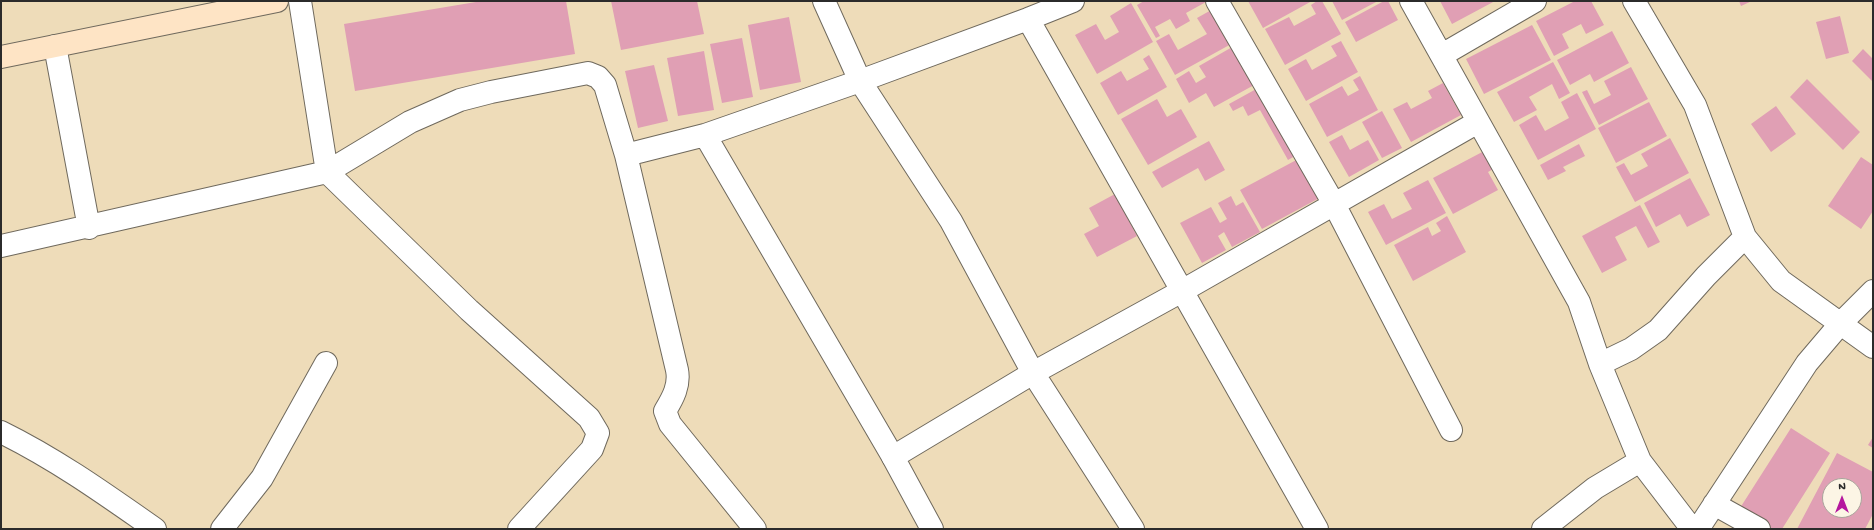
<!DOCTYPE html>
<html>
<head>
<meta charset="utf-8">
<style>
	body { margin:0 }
	#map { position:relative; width:1874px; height:530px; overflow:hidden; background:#eedcb9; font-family:"Gochi Hand",sans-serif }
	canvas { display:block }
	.frame { position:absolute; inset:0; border:2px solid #2b2b2b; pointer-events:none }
	.north { position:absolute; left:1822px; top:478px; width:40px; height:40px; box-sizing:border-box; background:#fcf5e5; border:1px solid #a8a49b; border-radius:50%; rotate:0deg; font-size:11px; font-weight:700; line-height:16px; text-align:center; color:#2b2b2b }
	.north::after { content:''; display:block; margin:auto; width:14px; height:18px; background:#b5179e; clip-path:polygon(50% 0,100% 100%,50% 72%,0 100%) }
</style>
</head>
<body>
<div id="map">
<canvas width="1874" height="530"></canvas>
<div class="frame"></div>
<div class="north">N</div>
</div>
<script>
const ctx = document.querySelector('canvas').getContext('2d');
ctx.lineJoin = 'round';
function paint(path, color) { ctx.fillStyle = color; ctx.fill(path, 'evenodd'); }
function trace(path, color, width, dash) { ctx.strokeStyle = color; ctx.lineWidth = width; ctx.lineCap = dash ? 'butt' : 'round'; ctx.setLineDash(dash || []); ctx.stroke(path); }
paint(new Path2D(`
	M482,1H566L575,54L355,91L344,24Z
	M611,1H697L704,34L621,50Z
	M1144,1H1205L1206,2L1186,13L1190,21L1176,29L1170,19L1155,27L1160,36L1156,38L1137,5Z
	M1248,1H1312L1263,28Z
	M1317,1H1322L1341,34L1285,65L1265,29L1289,17L1294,26L1316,14L1311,5Z
	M1332,1H1378L1342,20Z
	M1384,1H1388L1398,20L1356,42L1345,22Z
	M1440,1H1495L1452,24Z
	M1575,1H1591L1604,25L1586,34L1581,24L1562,34L1569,48L1554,56L1536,21Z
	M1739,1H1752L1741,6Z
	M1131,3L1153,42L1097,74L1075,35L1096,24L1105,40L1119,32L1110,16Z
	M1213,9L1233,43L1175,75L1156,41L1169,34L1178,50L1207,34L1197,18Z
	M1840,16L1849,53L1826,59L1816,22Z
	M789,17L801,82L760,90L748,25Z
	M1532,25L1551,60L1484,94L1466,59Z
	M1612,31L1629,63L1594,82L1590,74L1570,85L1557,60Z
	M742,38L753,97L722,103L710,44Z
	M1341,41L1358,72L1306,101L1288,69L1306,59L1312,70L1337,56L1331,46Z
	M1234,46L1256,84L1214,107L1206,93L1189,103L1176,79L1189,71L1196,83L1206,77L1199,66Z
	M1863,49L1873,59V82L1852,61Z
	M704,51L714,110L678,116L667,58Z
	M1149,55L1167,87L1118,115L1100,83L1121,71L1127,81L1149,69L1143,59Z
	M1553,62L1570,93L1559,99L1552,84L1529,97L1537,110L1514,122L1497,92Z
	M654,65L668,121L638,128L625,71Z
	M1631,67L1648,99L1599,125L1582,92L1587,90L1594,104L1611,95L1604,81Z
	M1360,76L1378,110L1327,137L1309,104L1342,86L1348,96L1359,90L1353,80Z
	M1807,79L1860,132L1843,150L1790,97Z
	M1443,83L1461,115L1411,142L1393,109L1407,102L1411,109L1432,98L1428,91Z
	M1258,88L1295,156L1288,160L1260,110L1248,116L1243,106L1233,111L1229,104Z
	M1577,93L1596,129L1538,160L1519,125L1536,115L1545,131L1569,118L1561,102Z
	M1157,99L1167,117L1181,109L1197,137L1148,165L1121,119Z
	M1649,102L1667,136L1616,163L1598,128Z
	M1776,106L1796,134L1771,152L1751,124Z
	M1382,111L1402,148L1382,158L1362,122Z
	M1342,135L1350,150L1368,140L1379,160L1349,177L1329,142Z
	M1670,138L1689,173L1635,202L1616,167L1624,163L1631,175L1648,166L1641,154Z
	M1209,141L1225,170L1205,181L1198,168L1162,188L1152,172Z
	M1579,144L1585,156L1563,167L1566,171L1548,180L1540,165Z
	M1486,150L1495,168L1488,172L1498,190L1453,214L1433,178Z
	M1302,157L1323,196L1262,229L1240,190Z
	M1861,157L1873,165V211L1861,229L1828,206Z
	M1690,178L1710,215L1687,227L1680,214L1656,227L1644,203Z
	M1428,180L1446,213L1386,245L1368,212L1384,204L1392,219L1412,209L1403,193Z
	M1115,194L1137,236L1097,257L1084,234L1099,226L1089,208Z
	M1231,196L1236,206L1243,202L1260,232L1232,247L1224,232L1218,236L1226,250L1202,263L1180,223L1211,207L1220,223L1227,219L1218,203Z
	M1640,205L1660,242L1648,248L1636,226L1615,237L1627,260L1602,273L1582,236Z
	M1447,216L1466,252L1413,281L1394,245L1428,227L1432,236L1441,231L1436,223Z
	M1791,428L1830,453L1782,529H1773L1740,508Z
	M1873,437V448L1868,445Z
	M1837,453L1873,472V514L1865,529H1797ZM1830,486H1854V510H1830Z`), '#e09fb4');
const minor = new Path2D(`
	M300,1L327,172L469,310L589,418L598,433L592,449L519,529
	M1217,1L1334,204L1451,430
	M1411,1L1579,302L1600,364L1640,461
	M1634,1L1695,105L1745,237L1781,281L1873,347
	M1028,19L1317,529
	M55,46L89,228
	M1442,55L1535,1
	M705,135L893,457
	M626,155L705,135L860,81L1028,19L1073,1
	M1,246L327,172L410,122L460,100L491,92L588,73L598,77L605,85L626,155L677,370C680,385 673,398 665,411L670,424L755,529
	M1600,364L1631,349L1658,330L1706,276L1745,237
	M1,432C56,459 105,494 155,529
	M1714,504L1759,529
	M222,529L262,478L326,363
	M1133,529L1033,373L1182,291L1478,122
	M1543,529L1595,488L1640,461L1692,529
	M1698,529L1807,363L1841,323L1873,291`);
const tertiary = new Path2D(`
	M824,1L860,81L951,221L1033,373L893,457L932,529`);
const secondary = new Path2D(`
	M1,57L277,1`);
trace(minor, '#6f695d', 24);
trace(tertiary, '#6f695d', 24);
trace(secondary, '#6f695d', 24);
trace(minor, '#fff', 22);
trace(tertiary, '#fff', 22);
trace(secondary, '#fee4c5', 22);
</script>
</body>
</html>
